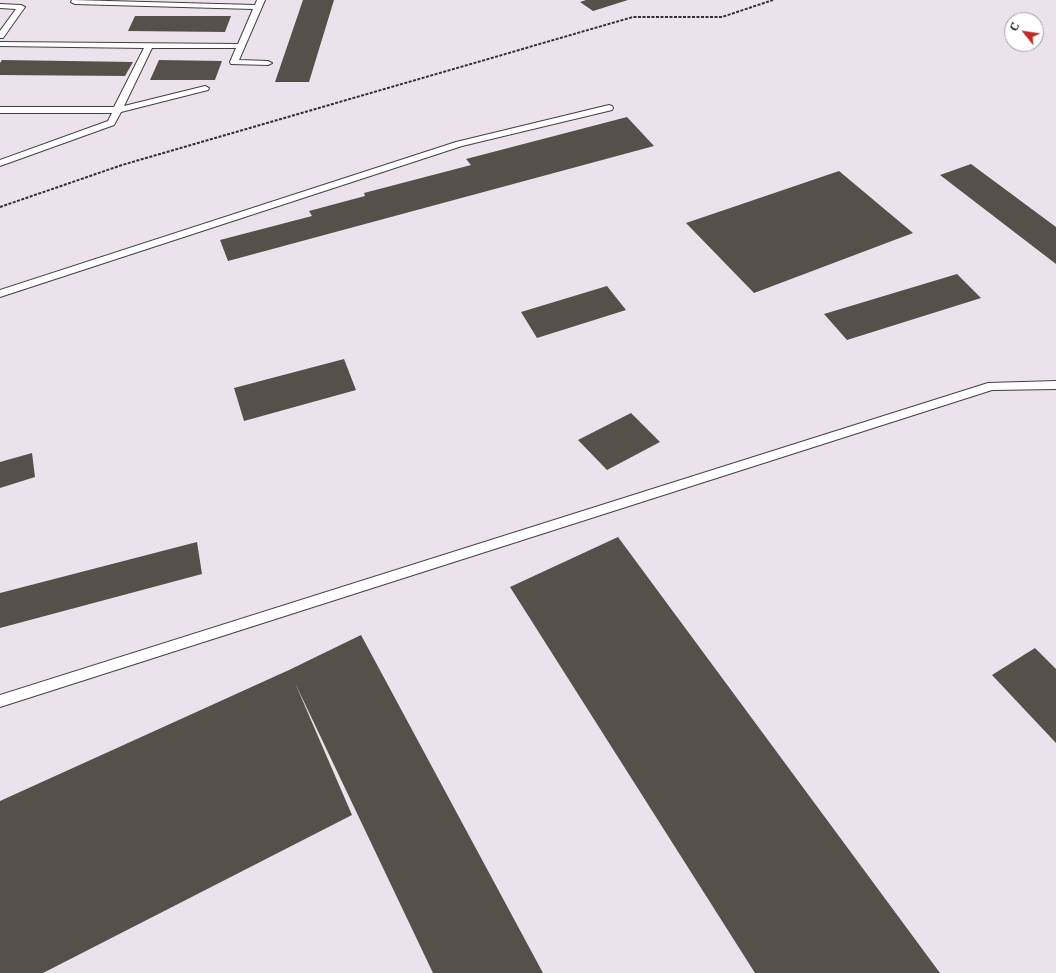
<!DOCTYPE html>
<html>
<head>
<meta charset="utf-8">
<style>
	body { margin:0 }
	#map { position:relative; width:1056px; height:973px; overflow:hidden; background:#fffdee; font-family:Merriweather,serif }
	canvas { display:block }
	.north { position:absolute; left:1004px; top:12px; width:40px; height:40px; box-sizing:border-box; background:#fff; border:1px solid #9f9f9f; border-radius:50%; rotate:300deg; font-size:11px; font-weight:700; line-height:16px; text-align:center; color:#0e0e0e }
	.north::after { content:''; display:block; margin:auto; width:14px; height:18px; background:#c02c23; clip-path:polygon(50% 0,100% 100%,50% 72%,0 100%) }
</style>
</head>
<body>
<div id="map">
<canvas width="1056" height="973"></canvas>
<div class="north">С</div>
</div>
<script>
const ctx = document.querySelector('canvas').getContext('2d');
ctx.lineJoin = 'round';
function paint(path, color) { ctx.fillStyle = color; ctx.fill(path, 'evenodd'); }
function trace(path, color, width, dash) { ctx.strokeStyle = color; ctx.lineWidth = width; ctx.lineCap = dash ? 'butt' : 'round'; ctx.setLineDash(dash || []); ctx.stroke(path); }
paint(new Path2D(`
	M0,0H1056V973H0ZM1012,20H1036V44H1012Z`), '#ece2ec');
paint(new Path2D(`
	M303,0H334L309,82H275Z
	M586,0H628L593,11L580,2Z
	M135,16H231L225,32L128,31Z
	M2,60L133,62L125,76L0,75V63Z
	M159,60L222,61L215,80H150Z
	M627,117L654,146L228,261L220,240L312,216L309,211L365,196L364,193L471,165L466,159Z
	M971,164L1056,227V264L940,175Z
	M839,171L913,233L754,293L686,223Z
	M957,274L981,298L847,340L824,314Z
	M607,286L626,310L537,338L521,312Z
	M344,359L356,390L244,421L234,388Z
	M631,413L660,442L607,470L578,440Z
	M32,453L35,477L0,488V462Z
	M618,537L940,973H755L510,587Z
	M197,542L202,574L0,628V593Z
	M361,635L543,973H433L295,683L352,815L43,973H0V801L289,670Z
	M1035,648L1056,669V743L992,675Z`), '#56504a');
const lane = new Path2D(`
	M72,0L255,5L257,0H265L239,60L268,61L272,63L268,65L231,64L230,62L236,48H152L124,106L205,86L209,88L208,90L121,112L114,125L0,166V160L108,121L112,113H0V107H114L144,48L0,46V42L238,44L253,9L75,4L71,2Z
	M0,4L21,5L25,7L3,38H0V31L16,9L0,8Z
	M609,105L612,106L613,108L612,110L462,146L0,297V290L456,142Z
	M1056,381V389L992,390L0,707V695L988,383Z`);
trace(lane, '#414141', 2);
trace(new Path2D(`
	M0,207L122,165L633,17H722L773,0`), '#303030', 2, [3, 1.5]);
paint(lane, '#fff');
</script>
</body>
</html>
